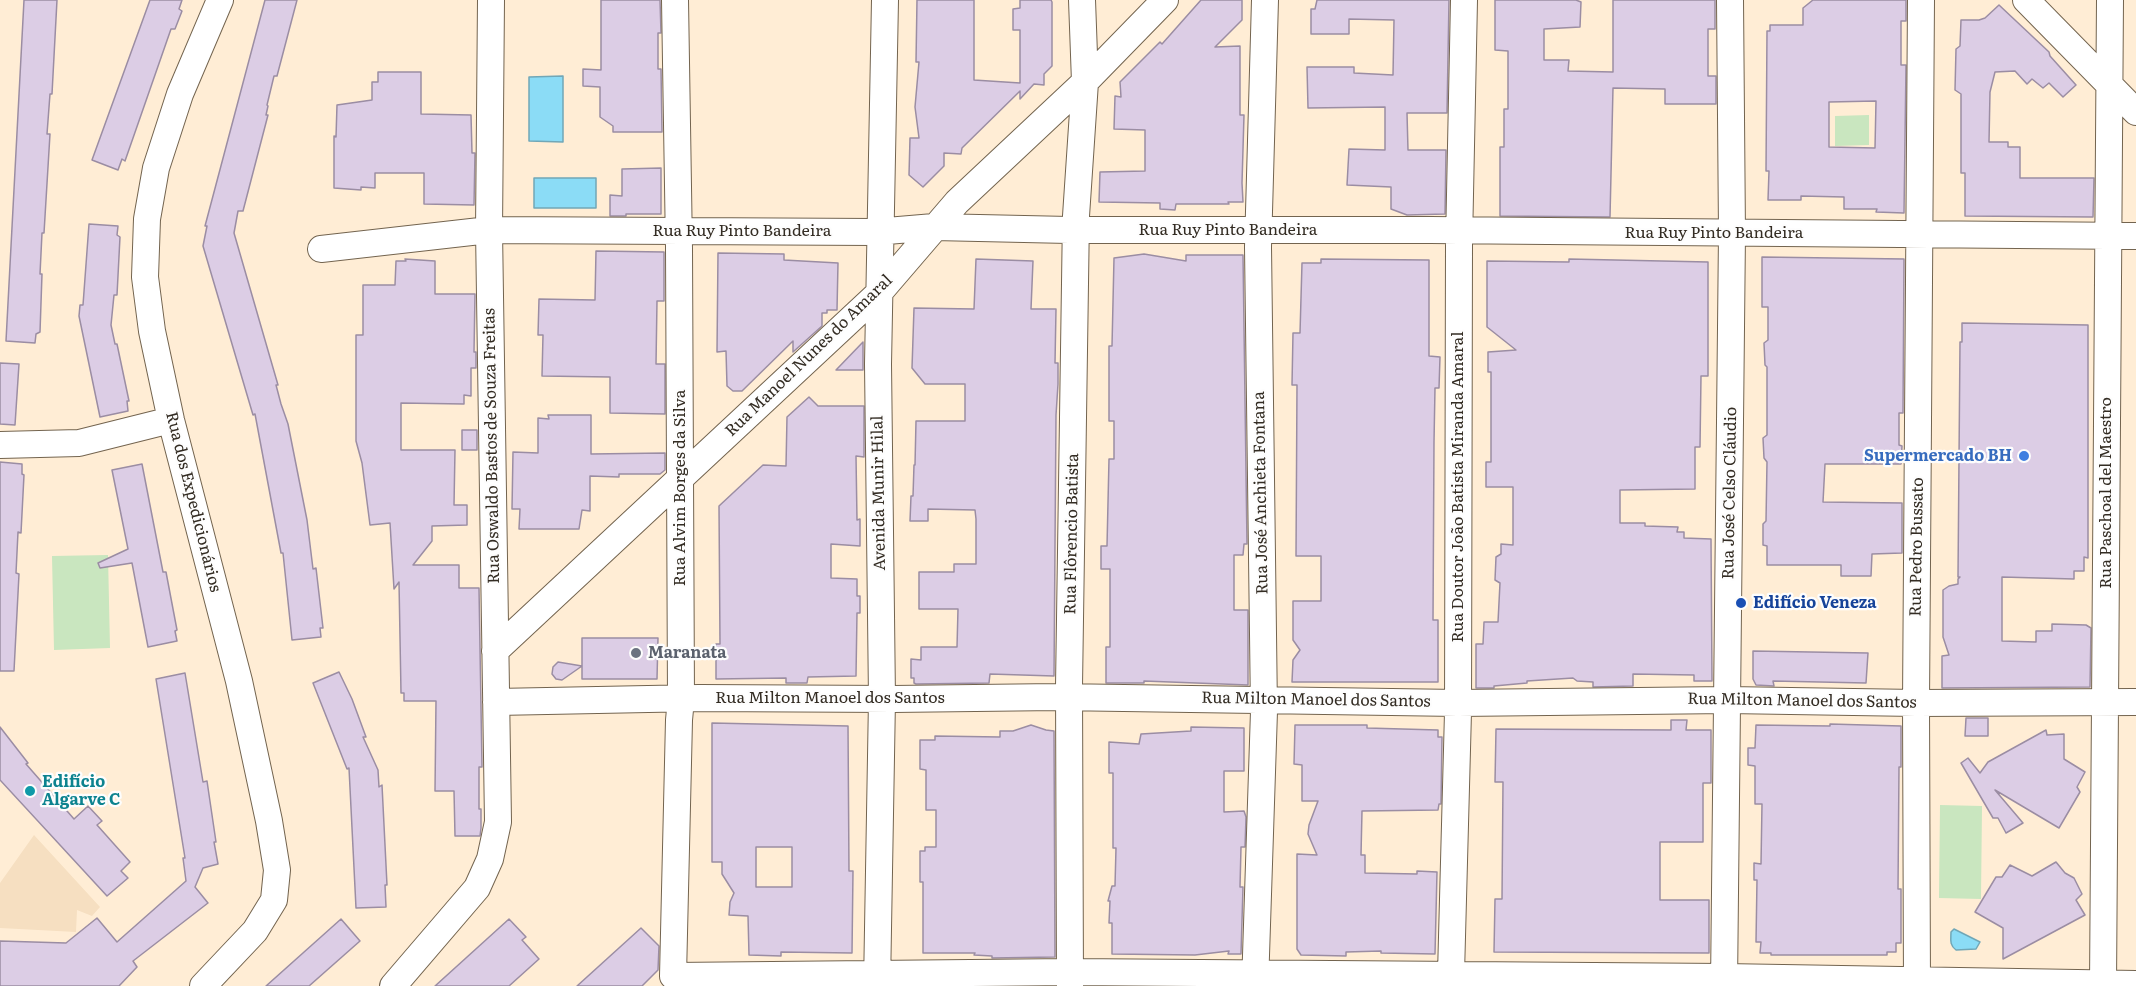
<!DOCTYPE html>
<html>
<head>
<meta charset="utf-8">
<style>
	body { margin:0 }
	canvas { display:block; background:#ffedd5 }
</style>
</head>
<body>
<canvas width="2136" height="986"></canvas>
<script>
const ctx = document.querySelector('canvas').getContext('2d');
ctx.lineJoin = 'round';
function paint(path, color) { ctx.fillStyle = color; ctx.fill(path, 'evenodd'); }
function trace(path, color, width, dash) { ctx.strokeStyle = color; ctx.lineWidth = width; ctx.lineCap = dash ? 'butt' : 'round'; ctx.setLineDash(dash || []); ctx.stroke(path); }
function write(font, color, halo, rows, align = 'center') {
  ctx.font = font + ' Literata,serif'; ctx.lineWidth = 4.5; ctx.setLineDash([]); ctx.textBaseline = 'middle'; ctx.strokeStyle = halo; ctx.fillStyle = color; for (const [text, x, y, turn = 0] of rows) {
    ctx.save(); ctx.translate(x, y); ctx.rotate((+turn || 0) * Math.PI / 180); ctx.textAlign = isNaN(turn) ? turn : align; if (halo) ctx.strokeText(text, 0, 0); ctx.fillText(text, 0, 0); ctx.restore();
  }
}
paint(new Path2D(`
	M34,835L100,907L92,916L77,910L76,932L0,928V883Z`), '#f6dfc1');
paint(new Path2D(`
	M1869,115V145L1835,146V116Z
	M108,555L110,648L54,650L52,556Z
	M1940,805L1982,806L1981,899L1939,898Z`), '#c9e6bf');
const water = new Path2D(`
	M563,76V142L529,141V77Z
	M534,178H596V208H534Z
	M1954,929L1980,942L1976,949L1956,950C1949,945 1951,939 1951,932Z`);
paint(water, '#8bdcf6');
trace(water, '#71a7b7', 1.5);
const building = new Path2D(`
	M24,0H57L52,94H50L47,134H50L44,233H42L40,274H42L40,332L36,334L35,343L6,341Z
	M150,0H182L179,9L182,11L175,29H171L125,161L122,159L118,170L92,160Z
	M265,0H297L277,76H274L267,105L268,106L266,115H268L243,211H238L234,233L278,385H276L281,404L288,424L307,520L313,569L316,568L323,628H320L321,637L292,640L283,553H281L255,414L253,415L203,246L207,226H205Z
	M601,0H660L661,33H658V69H661L662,132H613V126L600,117V87L583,86V69L601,70Z
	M917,0H974V80L1020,83V30H1013V9L1020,8V0H1051L1052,2V66L1044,74V85L1034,84L1020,99V91L962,148L961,154L944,153V166L923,187L909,175L910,138H919L915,107L919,62H916Z
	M1201,0H1242V20L1215,47L1240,46V115H1244L1242,183L1243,202H1228L1229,204H1176L1175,210L1160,209V203L1099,202L1100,172L1145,171V130L1114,129L1115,96L1121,97L1120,82L1160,42L1162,44Z
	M1317,0H1449L1447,113H1407L1408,150H1446L1445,214L1407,215L1391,209V187L1347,185L1349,149L1385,150V107L1308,108L1307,67H1354V73L1393,75L1394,20L1349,19V34H1311V9H1315Z
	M1495,0H1576L1581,2L1580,27L1544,29V60H1569L1568,71L1613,72V0H1715V29H1708V76H1716V104H1665V89L1613,88L1610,217L1500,216V147H1504V109H1508V51L1495,50Z
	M1813,0H1906V21H1901V65H1906L1904,213L1876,212L1877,209H1844V197L1801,196V200H1768L1769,171H1766L1767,31H1770V25H1803V8ZM1876,101L1875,148L1829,147V102Z
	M1999,5L2049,52L2050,56L2076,85L2063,97L2049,83L2043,88L2032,79L2027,84L2015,71L1995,72L1990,92L1989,142H2008V147H2020V178H2094L2093,217L1965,216V173H1961V94L1955,90L1956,49L1960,46L1961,20H1979L1985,18Z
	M378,72H421V114L471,115L472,153H475L474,205L424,204V173H375V188L361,187V190L334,188V136L336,137L337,105L372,100V82H378Z
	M661,168V214H626V216H610V195L622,196V169Z
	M89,224L118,226L117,235L120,237L117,295H114L111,325L115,344H117L129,401H127L128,411L100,417L79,316L80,305H83Z
	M596,251L664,252V301H657L656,364H665V414L610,413V377L542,376L543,335H538L539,299L595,300Z
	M718,253L784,254V260L838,263L837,310H827V313H822V326L793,352V341L742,391H733L727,386L726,351L717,352Z
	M1144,254L1186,261V255H1243L1247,544H1244L1243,555H1234V610H1248V685L1144,681V683H1106V647H1110V569H1101V546H1107L1109,459H1114V421H1109V346H1112L1114,258Z
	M1762,257L1904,259L1903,413H1899V445L1902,446L1901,464H1825L1823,502L1902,503V553L1872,554L1871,576H1841V565H1767V546L1763,545V524L1766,521L1767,462L1764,458L1763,438L1767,435V367L1765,365L1764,343L1768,340V307H1762Z
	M405,259L435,261V294H475L474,352H476V368H471V396L464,395V404L401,403V450H455L454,505H467V525L432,526V541L413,565H459V588H479L482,767H479V809H481V828L480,836H455L454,791H435L436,701H404V693H401L399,582L394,589L390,523L370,525L362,463L356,441V335H363V285H395L396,261H406Z
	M976,259L1033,261L1031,309H1056L1055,363H1058V384L1056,415L1054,676L990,674L989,683L916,684L914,683V678H911V659L921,660V647H957L958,609H919V572H954V564H976V519L975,510L928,509V521H910L911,496H913L914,465H915L916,421H965V384H925L912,368L914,308L974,309Z
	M1321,259L1429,260V356L1440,357L1439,388H1435L1434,442L1433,620H1438V682H1292L1293,660L1300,650L1293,640V601H1321V556H1296L1297,385H1292L1293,333H1300L1302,263H1321Z
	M1569,259L1708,262V376H1701L1700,447H1695V489L1620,490V523H1645V526L1678,527L1677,532H1684V538L1711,539L1712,681H1694V675L1633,674V686L1593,687V682L1577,681L1573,678L1527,681V683L1494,686V688H1476V644H1483L1484,622H1498L1500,583L1495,580L1496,557L1501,554V544L1513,545V487H1486V462H1491V372H1488V352L1516,350L1487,327V261L1569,262Z
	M1962,323L2088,325V558L2084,557V571H2074V579L2002,577V641L2036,642V631H2052V624L2086,625L2091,628L2090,687L1942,688V656L1949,655L1943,637V590L1949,586L1958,584V579L1960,577H1958L1960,342H1962Z
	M863,342V370H836Z
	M0,363L19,364L15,425L0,424Z
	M809,397L818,406H864V457L856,456L857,520L860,519V546L831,544V578L857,579V596H860V613H857L856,676L808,677L807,683H786V678L716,679V644H720L719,506L763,465L786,466L787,417Z
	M548,415H591V454L665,453V470L660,474H619V477L590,476V511L582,510L579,529H519L520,509H512L513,452L538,453V418L549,419Z
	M462,430H477V450H462Z
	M0,462L22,464V474L24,475L21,533L18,532L16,573L19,574L14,671H0Z
	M142,464L163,572H166L177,630L175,631L177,641L148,647L132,563L100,568L98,563L128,549L112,470Z
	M582,638H658L657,679H582V666L562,680L556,679L552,674L553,667L558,662L582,666Z
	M1753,651L1868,653L1866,683L1773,681L1774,686L1756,685L1753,679Z
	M339,672L352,699L366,737H363L378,770L379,787L382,785L387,885H385L386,907L356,908L349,768L347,769L313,683Z
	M185,673L203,782L207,781L216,842H214L218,864L203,868L195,887L208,903L133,961L137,967L119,986H0V941L66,943L97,918L117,942L186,881L183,858H185L156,679Z
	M1966,718H1988V736H1965Z
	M1671,720H1687L1686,730H1711V783H1703V842H1660V900H1709V953L1494,952L1495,899H1502L1503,782H1495L1496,729L1671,730Z
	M712,723L848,726L849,871H853L852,953L781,952V956L749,955L748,916L729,915L730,902L734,893L722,874V862H712ZM756,847H792V887H756Z
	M1830,724L1901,726V767H1899L1898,889H1901V943H1896V952H1887V955H1771V953H1760L1761,942H1756L1757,880H1754V863L1761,864L1762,804H1755V766L1748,765V748H1755L1756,725L1830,726Z
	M1031,725L1046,730L1054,731L1055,957L992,958V956L974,955L975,953H923V882H920V851H925V847H936V810H926V770L920,769V740H935V736L1000,737V731H1013Z
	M1295,725H1367V728L1438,730V737H1442L1441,804H1439L1438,810L1362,811L1361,855H1365V873L1417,874V871L1437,872L1435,954L1381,953V951L1346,952V956L1301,955L1297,949V854L1317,855L1308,834L1309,825L1318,801H1302V765L1294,764Z
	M0,727L28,763L26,764L74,819L88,806L102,821L97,825L130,862L121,871L128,878L107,896L0,780Z
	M1191,727L1244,728V771H1224V812L1244,811L1246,817L1245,847H1241L1240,887H1243L1241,954H1228L1229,951L1195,955L1112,954V923H1109L1110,901H1108L1112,886H1115L1116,848H1113V773H1109V742L1139,744L1141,734L1191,731Z
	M2046,730L2047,735L2064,734V759L2085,772L2077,787L2080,792L2059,828L1995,790L2023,823L2006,833L1998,818H1993L1961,763L1968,758L1980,773L1988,762Z
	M2056,862L2065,873L2074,878L2082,894L2076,900L2085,915L2003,959V928L1975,912L1996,877H2002L2010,865L2032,876Z
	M341,919L360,941L309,986H266Z
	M509,919L526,937L522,940L539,959L509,986H435Z
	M641,928L659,946L658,970L642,986H577Z`);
paint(building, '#dccde5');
trace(building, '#9b8da3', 1.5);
const minor = new Path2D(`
	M2026,0L2136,112
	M321,249L489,230L875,232L934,227L1069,230H1430L2136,236
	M0,445L79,443L171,420
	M495,651L878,294L957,202L1085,82L1165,0
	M496,702L699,698L893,699L1057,697L1458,703L1728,700L1916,703L2136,702
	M1451,974L1458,712L1459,243L1464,0
	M673,976L1070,972L1724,977L2136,984
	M673,976L679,720L681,699L679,248L675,0
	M203,986L255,931L274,900L277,870L269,821L239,681L171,420L152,331L145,277L147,219L156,168L180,94L220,0
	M393,986L477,888L490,859L498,822L489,230L491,0
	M877,986L882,699L878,364L885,0
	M1070,986L1069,686L1076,216L1085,82L1082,0
	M1255,986L1264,711L1258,247L1265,0
	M1724,986L1732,233L1730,0
	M1917,986L1916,703L1921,0
	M2103,986L2110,0`);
trace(minor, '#73644f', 28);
trace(minor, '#fff', 26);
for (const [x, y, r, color] of [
	[2024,456,6,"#3f7fe0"],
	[1741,603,6,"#1a4fb4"],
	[636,653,6,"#6b7280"],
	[30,791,6,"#0f9aa8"]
]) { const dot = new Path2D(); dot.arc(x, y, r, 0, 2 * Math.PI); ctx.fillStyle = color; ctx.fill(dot); trace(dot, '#fdfdfd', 2); }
write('16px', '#332c23', '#fdfdfd', [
	["Rua Ruy Pinto Bandeira",1228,230],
	["Rua Ruy Pinto Bandeira",742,231],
	["Rua Ruy Pinto Bandeira",1714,233],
	["Rua Manoel Nunes do Amaral",809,356,-44],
	["Rua Oswaldo Bastos de Souza Freitas",492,446,-91],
	["Rua Doutor João Batista Miranda Amaral",1458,487,-90],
	["Rua Alvim Borges da Silva",680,488,-90],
	["Avenida Munir Hilal",879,493,-91],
	["Rua José Anchieta Fontana",1261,493,-91],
	["Rua José Celso Cláudio",1730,493,-89],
	["Rua Paschoal del Maestro",2106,493,-90],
	["Rua dos Expedicionários",193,502,76],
	["Rua Flôrencio Batista",1072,534,-89],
	["Rua Pedro Bussato",1917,547,-89],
	["Rua Milton Manoel dos Santos",830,698],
	["Rua Milton Manoel dos Santos",1316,700,1],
	["Rua Milton Manoel dos Santos",1802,701,1]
]);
write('bold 16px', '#366cbe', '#fdfdfd', [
	["Supermercado BH",2012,456]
], 'right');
write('bold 16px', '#164399', '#fdfdfd', [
	["Edifício Veneza",1753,603]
], 'left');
write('bold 16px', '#5b616d', '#fdfdfd', [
	["Maranata",648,653]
], 'left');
write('bold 16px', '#0d838f', '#fdfdfd', [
	["Edifício",42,782],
	["Algarve C",42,800]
], 'left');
</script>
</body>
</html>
